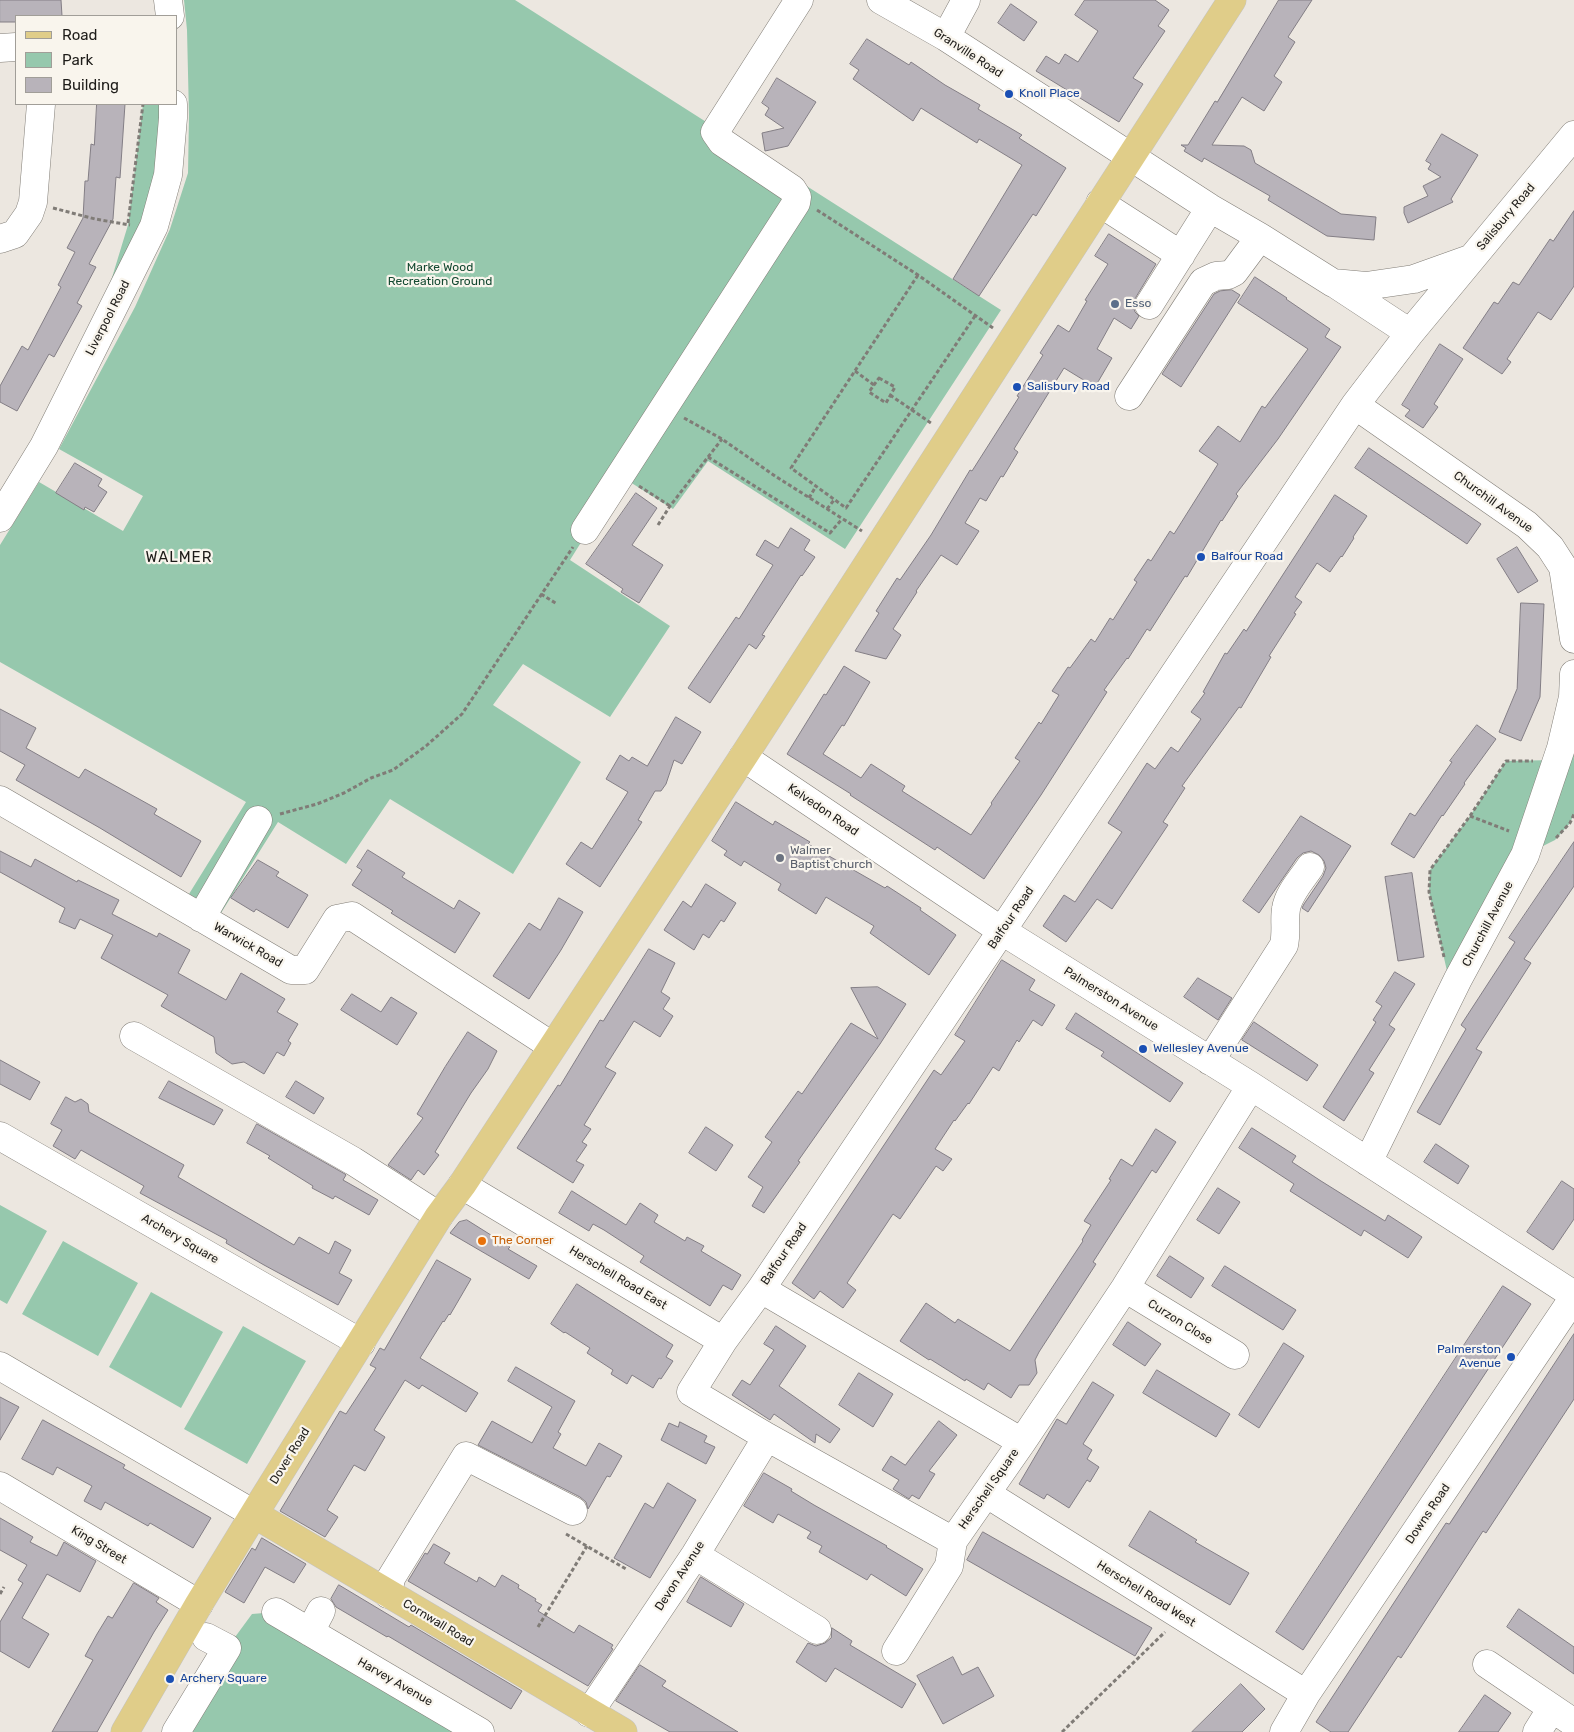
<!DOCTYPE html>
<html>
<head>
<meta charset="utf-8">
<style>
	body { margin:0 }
	#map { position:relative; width:1574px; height:1732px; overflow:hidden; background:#ece7e0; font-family:Rubik,sans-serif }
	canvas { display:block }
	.legend { position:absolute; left:15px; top:15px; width:162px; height:90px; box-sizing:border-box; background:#f9f5ed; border:1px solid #a19e98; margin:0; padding:6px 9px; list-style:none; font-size:15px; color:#1e1c19 }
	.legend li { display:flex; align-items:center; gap:10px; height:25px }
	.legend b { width:25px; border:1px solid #a19e98 }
</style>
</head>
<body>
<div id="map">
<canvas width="1574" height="1732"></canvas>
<ul class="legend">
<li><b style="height:6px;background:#e0cd89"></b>Road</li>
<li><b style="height:14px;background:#96c8ad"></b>Park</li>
<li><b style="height:14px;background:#b8b3ba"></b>Building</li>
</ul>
</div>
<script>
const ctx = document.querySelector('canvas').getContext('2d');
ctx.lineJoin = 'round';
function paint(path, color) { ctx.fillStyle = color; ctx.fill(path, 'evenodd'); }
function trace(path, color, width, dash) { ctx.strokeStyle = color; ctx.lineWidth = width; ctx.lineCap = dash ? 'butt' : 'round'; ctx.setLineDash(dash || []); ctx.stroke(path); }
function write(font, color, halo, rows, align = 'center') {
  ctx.font = font + ' Rubik,sans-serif'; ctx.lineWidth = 4.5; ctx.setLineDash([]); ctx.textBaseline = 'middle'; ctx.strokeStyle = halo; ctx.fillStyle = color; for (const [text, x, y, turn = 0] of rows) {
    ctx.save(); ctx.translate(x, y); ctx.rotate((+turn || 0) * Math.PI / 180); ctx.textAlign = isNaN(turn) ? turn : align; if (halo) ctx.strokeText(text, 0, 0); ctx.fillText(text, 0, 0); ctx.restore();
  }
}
paint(new Path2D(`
	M184,0H515L1001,310L845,549L708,461L673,509L622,477L570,560L670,626L610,717L523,664L493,705L581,762L513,874L390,799L346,864L278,822L221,913L189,894L246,802L0,662V545L39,482L123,531L143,496L59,449L135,307L170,229L188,173L189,116L187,30Z
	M143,104H173L168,175L107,294L128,225Z
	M1574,674V814L1570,823L1555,840L1525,855L1447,971L1429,892L1430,870L1470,816L1506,761L1556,760Z
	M0,1205L47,1231L7,1304L0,1300Z
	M63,1241L138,1283L98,1356L22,1314Z
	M151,1292L223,1332L181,1408L109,1367Z
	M243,1326L306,1361L247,1464L184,1429Z
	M276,1612L480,1732H176L227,1648L252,1614Z`), '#96c8ad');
const building = new Path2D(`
	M0,0H61L62,16H16V22H0Z
	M1085,0H1155L1169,10L1158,26L1165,31L1133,78L1143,84L1119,122L1036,71L1046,56L1059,64L1065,54L1078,62L1098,31L1075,15Z
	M1279,0H1312L1288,37L1295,42L1274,76L1282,82L1264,111L1242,97L1212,145L1244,146L1251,150L1255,163L1341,214L1376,217L1374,240L1327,236L1268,200L1270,196L1204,158L1202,162L1184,151L1186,148L1181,145H1188L1215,101L1217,102Z
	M1011,4L1037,22L1024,41L998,23Z
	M867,39L909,65L911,62L945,85L980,105L978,109L1022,135L1019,138L1066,168L1036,216L1033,214L979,296L953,279L1022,165L979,139L977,143L921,108L913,121L853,79L859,70L850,64Z
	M777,78L816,102L788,146L765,151L762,133L784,128L765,115L769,108L762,103Z
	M97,104H125L120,178L116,177L113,219L89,264L96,267L77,303L82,306L54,357L49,354L17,411L0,402V386L22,346L28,350L61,287L58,285L75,252L67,248L83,218L85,181H88L91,144L94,145Z
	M1442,134L1478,155L1451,199L1453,202L1408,223L1404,213V207L1428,196L1423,186L1441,177L1428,169L1431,164L1426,161Z
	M1574,211V286L1551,320L1538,312L1507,359L1511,362L1502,374L1463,348L1494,302L1498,304L1513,282L1519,285L1550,239L1553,241Z
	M1109,234L1156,264L1136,297L1133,305L1135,312L1139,316L1131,329L1114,318L1097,349L1112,358L1095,387L1064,368L1014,449L1018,452L1003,477L1001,476L986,501L980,498L965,523L979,531L957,565L941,555L916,591L917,592L893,629L901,635L886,659L855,651L879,613L876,611L897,578L900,580L931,535L970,470L972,471L1019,397L1017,396L1043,355L1040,353L1058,325L1069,332L1087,301L1085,300L1108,264L1095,256Z
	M1255,277L1287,298L1286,299L1330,329L1325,337L1341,347L1278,439L1236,494L1238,496L1222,521L1221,520L1187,577L1185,576L1150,631L1147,629L1128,659L1127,658L1104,690L1107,692L1041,795L984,879L937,847L935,850L850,795L851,794L787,754L824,694L826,695L844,666L870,682L844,726L842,725L823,754L861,778L871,764L905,786L902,791L971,835L992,804L991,803L1020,761L1015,758L1039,722L1041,724L1059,695L1052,691L1068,667L1070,668L1091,639L1095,642L1110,618L1113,620L1137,582L1134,580L1148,559L1151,561L1170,531L1174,534L1218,464L1199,451L1218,426L1240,442L1262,406L1265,408L1308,349L1238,303Z
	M1232,290L1240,295L1181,387L1162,374L1214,294L1220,291Z
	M1440,344L1463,359L1434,404L1438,407L1423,428L1405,416L1410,410L1402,405Z
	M1369,448L1481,524L1467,544L1355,468Z
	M75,463L102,479L98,486L107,492L94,512L85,507L84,510L56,493Z
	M636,493L657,508L632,545L663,565L639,603L621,592L623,589L586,564Z
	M1335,495L1367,516L1353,537L1354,538L1342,557L1341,556L1330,572L1317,563L1295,597L1302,602L1294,613L1296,614L1269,656L1271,657L1241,708L1239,707L1182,786L1185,788L1163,822L1168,825L1112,909L1097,899L1066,942L1043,926L1064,895L1075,902L1122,832L1108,823L1147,763L1155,769L1171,747L1178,752L1201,719L1191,712L1205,693L1203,692L1225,653L1227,654L1244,629L1246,631Z
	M791,528L810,540L804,550L815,557L802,576L801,575L762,635L765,636L756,649L749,644L710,703L688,688L736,617L739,619L773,565L756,555L765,540L778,548Z
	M1517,547L1538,581L1518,593L1497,559Z
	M1521,603L1544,604L1540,697L1521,741L1499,732L1517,689Z
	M0,709L36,728L26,748L79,778L85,769L157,809L154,814L201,841L181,877L100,828L16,780L25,765L0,751Z
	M676,717L701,732L682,764L674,760L666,784L661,791H655L638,820L642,822L600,887L566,864L581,842L592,849L628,792L606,779L620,755L629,761L632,757L647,766Z
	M1477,725L1496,739L1464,783L1465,784L1443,816L1442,815L1414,858L1391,844L1410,813L1415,816L1452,762L1450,761Z
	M736,802L773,825L775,821L810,842L808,844L885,888L887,886L921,908L920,910L956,935L929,975L870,933L874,926L826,897L816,914L778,890L781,884L744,861L741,866L724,855L727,851L712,841Z
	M1301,816L1351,846L1308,912L1302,908L1304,904L1323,876L1326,868L1324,861L1319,855L1311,851L1303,853L1297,858L1259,913L1243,901Z
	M1574,842V886L1524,959L1531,963L1476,1049L1482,1052L1440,1125L1417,1112L1466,1029L1461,1025L1515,942L1509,938Z
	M368,850L405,873L402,877L454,909L459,900L480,913L455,953L391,913L393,911L352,885L362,870L357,867Z
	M0,851L31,867L35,859L77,882L78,880L119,900L112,914L157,937L159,933L190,950L178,973L226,1000L241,973L285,999L277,1012L298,1024L288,1041L291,1043L284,1056L277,1052L264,1074L244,1062L232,1064L216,1053L214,1037L161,1006L168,995L101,958L113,935L80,919L75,929L59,922L65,908L0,872Z
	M258,860L279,872L276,876L308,895L288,928L256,909L254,912L231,898Z
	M1412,873L1424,957L1398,961L1385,877Z
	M706,884L736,903L724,922L721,920L709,938L703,934L694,950L664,930L683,901L691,907Z
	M559,898L583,912L561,950L529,999L493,976L529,923L540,930Z
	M649,949L675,963L661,992L670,998L663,1009L673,1016L660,1037L634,1021L605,1067L616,1073L584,1125L591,1129L582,1142L587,1145L576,1161L584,1165L573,1183L517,1148L558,1085L560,1086L600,1020L603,1021Z
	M1002,960L1035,980L1029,990L1055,1005L1042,1026L1033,1020L1019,1042L1017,1040L999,1071L993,1067L969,1104L968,1103L955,1121L954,1120L935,1149L952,1159L943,1171L936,1166L900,1219L893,1214L847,1283L856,1290L843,1308L820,1291L814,1299L792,1283L934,1070L941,1075L965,1041L955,1035Z
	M1395,972L1415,984L1389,1025L1395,1029L1369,1070L1374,1073L1344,1121L1323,1107L1376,1022L1373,1020L1382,1006L1376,1002Z
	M1198,978L1232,998L1218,1020L1184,997Z
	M878,987L906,1004L880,1044L798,1161L800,1162L764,1213L752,1206L763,1187L748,1177L772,1142L765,1137L798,1091L802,1094L851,1023L878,1039L851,988Z
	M352,994L381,1012L391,997L417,1013L397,1045L341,1010Z
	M1076,1013L1183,1083L1170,1102L1101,1056L1104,1052L1066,1029Z
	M1254,1022L1318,1065L1307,1081L1242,1040Z
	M468,1032L497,1051L488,1069L471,1093L435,1152L439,1155L424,1175L418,1170L411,1180L388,1165L423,1118L417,1114L445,1067Z
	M0,1060L40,1082L30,1100L0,1084Z
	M169,1081L223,1110L214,1125L159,1098Z
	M296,1081L324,1098L314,1114L286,1097Z
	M66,1097L75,1102L81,1099L88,1104L89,1112L184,1165L178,1177L294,1245L299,1237L329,1254L335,1241L351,1250L339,1273L352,1280L338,1305L264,1265L226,1243L227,1240L140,1193L144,1186L81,1150L75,1159L53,1146L62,1130L51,1124Z
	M257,1124L345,1174L346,1175L343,1180L378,1200L369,1215L335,1196L333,1199L312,1188L313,1186L268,1158L270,1156L247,1143Z
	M706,1127L733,1145L716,1171L689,1153Z
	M1252,1128L1296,1156L1292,1162L1321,1181L1385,1221L1388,1215L1422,1237L1408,1258L1364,1230L1361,1236L1290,1191L1294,1184L1239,1148Z
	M1156,1129L1176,1142L1156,1173L1152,1170L1093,1262L1096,1264L1039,1352L1035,1360L1037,1373L1029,1385H1019L1011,1398L988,1383L984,1390L966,1379L965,1381L930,1359L929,1360L900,1341L926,1303L955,1323L958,1319L1010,1351L1083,1241L1082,1240L1091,1225L1084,1221L1111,1180L1109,1179L1121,1159L1132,1166Z
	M1436,1144L1469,1166L1458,1184L1424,1162Z
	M1562,1181L1574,1189V1219L1553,1250L1527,1232Z
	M1218,1188L1240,1202L1219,1234L1197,1220Z
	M572,1191L626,1225L640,1203L658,1215L654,1222L685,1241L687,1237L704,1246L701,1251L741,1275L732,1290L723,1285L710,1306L640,1262L644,1256L604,1230L593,1224L589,1231L559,1213Z
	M467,1220L510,1247L508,1249L537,1266L529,1279L450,1233L459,1222Z
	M1170,1256L1204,1278L1191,1298L1157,1276Z
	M437,1260L471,1279L450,1315L449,1314L444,1322L443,1321L420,1358L478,1393L466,1412L422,1385L419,1389L405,1380L374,1430L385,1437L365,1471L354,1465L327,1510L338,1517L325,1537L280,1511L340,1411L346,1414L376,1368L370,1365L380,1348L384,1350Z
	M1225,1266L1296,1310L1283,1330L1212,1286Z
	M577,1284L673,1345L666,1357L673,1361L661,1379L659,1378L653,1388L632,1375L627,1384L611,1374L613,1370L587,1353L590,1348L565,1332L564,1333L551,1324Z
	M1503,1286L1531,1304L1303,1650L1276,1632Z
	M1128,1322L1161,1344L1145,1366L1113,1345Z
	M776,1326L806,1346L779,1386L840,1429L830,1443L816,1434L815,1443L774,1414L770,1420L732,1395L742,1380L750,1385L774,1350L764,1344Z
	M1574,1334V1399L1486,1533L1483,1531L1401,1658L1398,1656L1348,1732H1331L1316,1722L1446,1523L1449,1524Z
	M1284,1343L1304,1356L1259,1428L1239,1415Z
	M516,1367L575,1401L558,1432L561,1434L553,1448L586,1466L599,1443L622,1456L610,1477L607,1476L588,1509L586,1502L580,1497L478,1445L492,1421L532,1443L552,1407L508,1381Z
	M1157,1370L1230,1414L1216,1437L1143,1393Z
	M859,1373L893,1394L873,1427L839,1405Z
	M1093,1382L1114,1395L1083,1444L1092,1450L1087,1459L1099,1467L1090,1482L1087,1480L1069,1508L1047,1494L1044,1499L1019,1484L1057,1419L1066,1424Z
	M0,1397L19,1407L0,1440Z
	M43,1420L125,1465L123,1468L211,1518L193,1548L150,1523L148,1526L105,1502L101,1510L84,1501L92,1486L57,1467L53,1475L22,1459Z
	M939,1421L957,1435L929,1471L935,1474L919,1499L912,1495L909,1499L893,1489L899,1480L882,1470L891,1456L905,1465Z
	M680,1422L707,1436L704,1442L715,1447L706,1464L661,1440L669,1423L678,1427Z
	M764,1473L792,1489L791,1491L814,1505L887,1546L886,1547L923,1569L906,1596L871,1574L867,1580L819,1552L822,1546L807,1538L811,1532L778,1514L773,1523L744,1506Z
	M668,1483L696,1500L650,1578L614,1558L645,1503L653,1508Z
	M1150,1511L1197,1540L1195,1542L1249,1573L1230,1605L1129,1546Z
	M0,1518L33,1537L30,1542L57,1556L64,1542L96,1561L80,1592L47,1574L22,1618L49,1634L29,1668L0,1651V1622L23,1583L18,1580L27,1565L0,1550Z
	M983,1532L1152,1628L1135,1656L967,1560Z
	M262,1538L306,1564L294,1583L265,1567L244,1603L225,1592L252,1548L255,1550Z
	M434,1544L450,1553L444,1563L477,1582L479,1577L495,1587L502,1575L519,1585L518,1588L536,1599L535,1601L542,1605L538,1611L574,1633L579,1625L613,1645L611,1648L613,1649L588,1686L408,1581L425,1553L427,1554Z
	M701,1577L744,1604L731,1627L687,1602Z
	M134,1583L159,1598L156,1602L168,1610L154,1632L97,1732H52L93,1660L85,1656L97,1634L108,1616L112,1618Z
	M339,1585L409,1627L411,1625L522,1691L511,1709L388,1636L387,1637L336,1607L331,1599Z
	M1519,1609L1574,1647V1674L1507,1627Z
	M832,1628L852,1641L850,1645L916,1684L902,1708L835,1668L826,1682L796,1662L808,1643L816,1646L825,1643L831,1638Z
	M953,1657L962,1675L978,1667L994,1696L943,1724L917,1676Z
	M640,1665L666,1681L662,1686L738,1732H670L616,1701Z
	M1241,1684L1265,1709L1242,1732H1192Z
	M1485,1695L1511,1713L1498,1732H1459Z`);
paint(building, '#b8b3ba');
trace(building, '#837e85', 1);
const minor = new Path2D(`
	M168,0L170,16
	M881,0L946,37L1210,208L1260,237L1333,283L1366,286L1414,279L1470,259
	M946,37L966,0
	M0,48L16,47
	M1100,203L1181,255
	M0,239L15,234L29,214L33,202L41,104
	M1337,285L1410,333
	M1149,305L1210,208
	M1129,396L1203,282L1216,276L1228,275L1234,272L1260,237
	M1355,405L1527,525L1550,547L1563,567L1574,639
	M0,518L44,446L154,226L168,175L173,118V104
	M585,530L796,203L797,197L792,189L722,142L715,132L799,0
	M743,757L1002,931L1251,1086L1574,1295
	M0,800L291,970H305L337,919L352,916L552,1046
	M201,918L258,820
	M134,1036L353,1161L439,1216
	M1210,1061L1284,945C1287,931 1284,920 1286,909C1288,894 1302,879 1310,867
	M0,1136L361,1343
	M1368,1162L1458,979L1525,855L1561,748L1573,697L1574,674
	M462,1185L723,1341
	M1125,1288L1235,1355
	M761,1289L1022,1442
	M0,1366L254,1514
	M0,1486L199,1604
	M987,1494L1306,1694
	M953,1541L767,1437L691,1392L723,1341L761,1289L1355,405L1410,333L1574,135
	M695,1555L817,1630
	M388,1594L391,1578L466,1456L573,1511
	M276,1612L480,1732
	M310,1632L321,1611
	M896,1651L949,1566L953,1541L1022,1442L1125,1288L1251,1086
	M1487,1664L1574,1723
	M589,1713L695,1555L767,1437
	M176,1732L227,1648L206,1637
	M1284,1732L1306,1694L1574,1297
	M1537,1732L1552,1708`);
const major = new Path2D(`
	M254,1514L623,1732
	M125,1732L199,1604L254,1514L439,1216L462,1185L743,757L1232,0`);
trace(minor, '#817d76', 29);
trace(major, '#c4c4c3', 29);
trace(new Path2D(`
	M53,208L95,219L130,225
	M817,210L918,275L993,328
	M128,223L143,104
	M918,275L791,468L846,508L975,316
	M855,371L874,385
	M879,378L895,387L886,403L869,392Z
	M890,395L931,423
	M684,418L722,439L775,476L862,531
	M708,457L830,533L842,519
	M639,486L670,506
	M809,498L816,486
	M827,509L834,500
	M658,525L670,506L722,439
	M541,594L557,604
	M280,814L317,804L344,793L371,778L393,770L426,746L462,714L573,547
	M1470,816L1509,831
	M1556,838L1570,823L1574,814
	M1444,957L1429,892L1430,870L1470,816L1506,761H1533
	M566,1534L626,1569
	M0,1594L4,1587
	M538,1627L587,1546
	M1062,1732L1165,1632`), '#807c77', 3, [4, 2.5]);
trace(minor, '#fff', 28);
trace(major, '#e0cd89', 28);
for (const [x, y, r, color] of [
	[1009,94,5,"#1a4fb4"],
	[1115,304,5,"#5c6f8a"],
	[1017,387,5,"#1a4fb4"],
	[1201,557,5,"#1a4fb4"],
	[780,858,5,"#6b7280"],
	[1143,1049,5,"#1a4fb4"],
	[482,1241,5,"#e8710a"],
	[1511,1357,5,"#1a4fb4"],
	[170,1679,5,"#1a4fb4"]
]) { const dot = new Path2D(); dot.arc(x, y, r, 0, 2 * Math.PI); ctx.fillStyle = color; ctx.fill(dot); trace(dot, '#f9f5ed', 2); }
write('12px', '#1e1c19', '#f9f5ed', [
	["Granville Road",968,53,33],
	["Salisbury Road",1506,217,-50],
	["Liverpool Road",108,318,-63],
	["Churchill Avenue",1493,502,36],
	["Kelvedon Road",823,810,34],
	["Balfour Road",1011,918,-56],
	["Churchill Avenue",1488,924,-62],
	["Warwick Road",248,945,30],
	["Palmerston Avenue",1111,999,32],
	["Archery Square",180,1239,30],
	["Balfour Road",784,1254,-56],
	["Herschell Road East",618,1278,31],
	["Curzon Close",1180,1322,32],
	["Dover Road",290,1456,-58],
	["Herschell Square",989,1489,-55],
	["Downs Road",1428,1514,-56],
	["King Street",99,1545,31],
	["Devon Avenue",680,1576,-57],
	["Herschell Road West",1146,1594,32],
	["Cornwall Road",438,1623,31],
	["Harvey Avenue",395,1682,30]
]);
write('12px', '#164399', '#f9f5ed', [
	["Knoll Place",1019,94],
	["Salisbury Road",1027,387],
	["Balfour Road",1211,557],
	["Wellesley Avenue",1153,1049],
	["Palmerston",1501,1350,"right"],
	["Avenue",1501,1364,"right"],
	["Archery Square",180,1679]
], 'left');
write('12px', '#134931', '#f9f5ed', [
	["Marke Wood",440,268],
	["Recreation Ground",440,282]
]);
write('12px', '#4e5e75', '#f9f5ed', [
	["Esso",1125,304]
], 'left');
write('12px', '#5b616d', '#f9f5ed', [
	["Walmer",790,851],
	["Baptist church",790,865]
], 'left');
write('12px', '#c56008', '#f9f5ed', [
	["The Corner",492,1241]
], 'left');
ctx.letterSpacing = '1px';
write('15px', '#1e1c19', '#f9f5ed', [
	["WALMER",179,558]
]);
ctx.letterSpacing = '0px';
</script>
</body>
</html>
